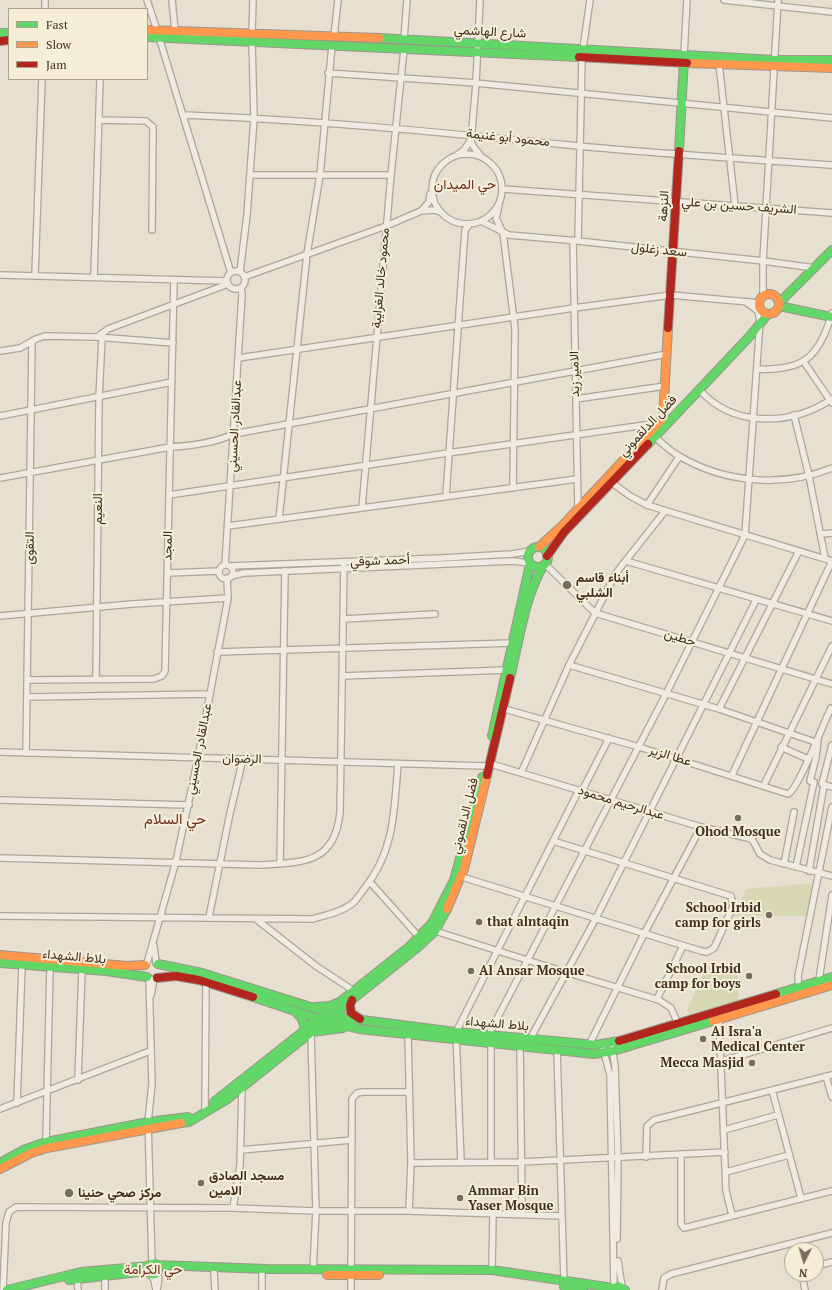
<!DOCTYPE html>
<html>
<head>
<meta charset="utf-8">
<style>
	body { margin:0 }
	#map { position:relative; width:832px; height:1290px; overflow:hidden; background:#e7e0d1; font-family:"PT Serif",serif }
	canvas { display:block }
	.legend { position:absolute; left:8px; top:8px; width:140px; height:72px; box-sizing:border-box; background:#f7eed8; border:1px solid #ada18e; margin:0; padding:5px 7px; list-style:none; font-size:12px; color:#3d2e20 }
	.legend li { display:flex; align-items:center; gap:8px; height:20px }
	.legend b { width:20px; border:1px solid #ada18e }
	.north { position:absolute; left:784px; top:1242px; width:40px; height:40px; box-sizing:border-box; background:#f7eed8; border:1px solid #ada18e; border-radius:50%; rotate:185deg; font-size:11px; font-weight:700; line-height:16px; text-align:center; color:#3d2e20 }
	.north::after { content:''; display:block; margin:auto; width:14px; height:18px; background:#786c5e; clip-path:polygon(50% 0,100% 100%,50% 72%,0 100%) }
</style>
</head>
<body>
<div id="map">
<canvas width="832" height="1290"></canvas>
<ul class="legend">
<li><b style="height:5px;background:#63d668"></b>Fast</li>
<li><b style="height:5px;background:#ff974d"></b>Slow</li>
<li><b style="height:5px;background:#b3261e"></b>Jam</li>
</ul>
<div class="north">N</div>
</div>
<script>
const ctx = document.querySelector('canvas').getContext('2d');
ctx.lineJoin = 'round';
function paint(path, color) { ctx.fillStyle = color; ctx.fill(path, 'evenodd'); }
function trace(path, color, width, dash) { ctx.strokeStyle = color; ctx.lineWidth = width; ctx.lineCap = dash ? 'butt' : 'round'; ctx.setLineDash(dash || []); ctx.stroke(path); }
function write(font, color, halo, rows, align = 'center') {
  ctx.font = font + ' "PT Serif",Vazirmatn,serif'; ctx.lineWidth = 4; ctx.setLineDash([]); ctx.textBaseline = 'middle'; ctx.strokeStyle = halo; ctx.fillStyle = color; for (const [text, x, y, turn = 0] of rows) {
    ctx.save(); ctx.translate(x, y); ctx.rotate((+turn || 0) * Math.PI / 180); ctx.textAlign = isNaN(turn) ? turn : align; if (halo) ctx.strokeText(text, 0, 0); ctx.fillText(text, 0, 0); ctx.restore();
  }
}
paint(new Path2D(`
	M816,883L807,916H733L746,889Z
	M707,966H731V972H738L739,1001L689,1014L687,1010Z`), '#d6d7b3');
const street = new Path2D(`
	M147,0L157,30
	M172,0L175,30
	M724,0L832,12
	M45,9V0
	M252,33L253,0
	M334,36L338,0
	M159,37L231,273
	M404,39L407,0
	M583,49L590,0
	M684,55L687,0
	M719,64L735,205
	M328,73L476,83L832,118
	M184,115C316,120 446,133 578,146C662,154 747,159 832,165
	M99,120L146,121L153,127L152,230
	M432 189a35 35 0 1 1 70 0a35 35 0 1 1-70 0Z
	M458,154L464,150L472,138
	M480,155L473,146L471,141L476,83L480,0
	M250,175H391
	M503,189L832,213
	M499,205L496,218L503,233L515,329L513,488
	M421,211L429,202L430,194
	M481,221L509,235L578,241L763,261L815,268
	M573,240L578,508
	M578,241L582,58
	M227 280a9 9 0 1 1 18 0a9 9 0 1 1-18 0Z
	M240,272L247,215L254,118L252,41
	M0,275L227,281
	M35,275L42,79
	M94,277L100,79
	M244,277L386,226L421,211L434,210L440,212
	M763,297V261L778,0
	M97,337L108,329L228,284
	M0,351L20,348L36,339L45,336L97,337L173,343
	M239,358L574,308L671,295L760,303
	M804,362L832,403
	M757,369C803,371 819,358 832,313
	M699,389C732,428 791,426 832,399
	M576,399L665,386
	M794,415L809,476L825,558
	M0,416L172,382
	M655,437C663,444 670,451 679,456C725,483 783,488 832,468
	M0,478L170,447C192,446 214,443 234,434L667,354
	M611,482L630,496L647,505L832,561
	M169,495L448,453L659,423
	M446,496L465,230L470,224
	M647,505L679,457
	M362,508L391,175L404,49
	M279,519L307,254L320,175L332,46
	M228,526L577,479
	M821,534L832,533
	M626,561L832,621
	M545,564L595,613L832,684
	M225,565L242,295L241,287
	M219 572a7 7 0 1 1 14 0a7 7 0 1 1-14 0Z
	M230,566L442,558L512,554L530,551
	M167,573L219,571
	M231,576L244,573L513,561L529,563
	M0,616L132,604L228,598
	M344,619L435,614
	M217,652L513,643
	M569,665L719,709L815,742
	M342,676L507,670
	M96,679L99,398L102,338
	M28,680L154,679L162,676L165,671L174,280
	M28,697L210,694
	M501,708L639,747L788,794C798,790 824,722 831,708L832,709
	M719,709L799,551
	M781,747L808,759
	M0,752L485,766
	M26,753L32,342
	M491,764L701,827L752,839L760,854L770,860L832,876
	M521,773L569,665L616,573L665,511
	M732,775L832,561
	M810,781L816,757L818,740
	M822,784L832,745
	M822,784L832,787
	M764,785L832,646
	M582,791L609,738
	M0,800L189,805
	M0,858L261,865C303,862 335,864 340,812L344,562
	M280,864L285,571
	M784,864L794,812
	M796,867L814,782
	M809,871L824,785
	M462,877L701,951L707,952L714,948L731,911L733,906L731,896L553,841
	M370,882L419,937
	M0,916L313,919C326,915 342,912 353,903C357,899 361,893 364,889C395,851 394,810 398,764
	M209,917L230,813L243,759
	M256,919L316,966L354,991
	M435,931L565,972L659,1000L671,1008L678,1024
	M154,946L156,963
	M147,963L176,861L198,758L228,598L227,578
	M149,978L152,1084L148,1122L152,1264
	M819,980L832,895
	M799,989L798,976L832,807
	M151,995L154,979
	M657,999L683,946
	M719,1020L726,1191L732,1215
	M311,1034L316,1211L313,1270
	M408,1034L411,1163L409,1211
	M489,1034L666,694L745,535L760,321L758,311L746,302
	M530,1039L596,918L756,600
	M491,1042V1162
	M589,1045L644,934L701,827
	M520,1046L522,1214
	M612,1048L615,1066L618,1158L617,1239
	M603,1049L610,1075L614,1287
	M557,1050L564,1281
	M722,1061L832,1028
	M826,1076L832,1097
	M78,1080L82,969
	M772,1090L801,1198
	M17,1103L22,965
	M0,1109L150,1051
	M205,1110L206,982
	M724,1130L778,1115
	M46,1142L50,967
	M241,1150L352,1140
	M681,1154V1224L684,1228L832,1191
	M646,1157L647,1126L654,1120L832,1075
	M411,1163L521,1162L725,1152
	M461,1163L456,1032L579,790
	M726,1172L789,1155
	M233,1208L240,1165L242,1088
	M618,1261L622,1287
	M816,1266L832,1262
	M492,1270L493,1213
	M214,1272L215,1290
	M149,1273L154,1280L156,1290
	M157,1273L159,1278L157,1290
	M262,1273V1290
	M802,1274L805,1290
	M105,1275V1290
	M77,1276L78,1290
	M3,1290L6,1223L9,1212L16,1207L233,1208L316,1211H409L562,1216
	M351,1290L352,1099L357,1093L363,1092H408
	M662,1290L664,1278L671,1274L832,1233`);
const fast = new Path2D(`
	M0,33H9
	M147,37L579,57
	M379,38L775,60H832
	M679,151L684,59
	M779,303L832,250
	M779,306L832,317
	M648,444L749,337L768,314
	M528 557a10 10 0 1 1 20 0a10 10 0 1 1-20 0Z
	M510,678C519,642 524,599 543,566
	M492,736L530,564
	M0,963L106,971L147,977
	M158,964L202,973L346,1018L456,1032L596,1045L619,1041
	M776,994L832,977
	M253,997L319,1019L359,1029L594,1054L613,1051L713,1021
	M336,1005L409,947L432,923L454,880L482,777
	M315,1007L330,1006L340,1002
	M295,1011L302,1019L305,1030
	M312,1032L343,1028
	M214,1102L324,1015
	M181,1123L189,1122L226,1100L418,947L435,931L447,909
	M0,1163L23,1150L46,1142L148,1122L188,1117
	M147.5 1269a5.5 5.5 0 1 1 11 0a5.5 5.5 0 1 1-11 0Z
	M157,1265L267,1269L492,1270L613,1288
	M69,1280L148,1271
	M564,1287L583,1290
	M7,1290L81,1272L149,1266
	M613,1290L618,1286L625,1290`);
const slow = new Path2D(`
	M147,30L379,38
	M687,63L832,68
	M759 304a10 10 0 1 1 20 0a10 10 0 1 1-20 0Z
	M539,547L563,525L663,418L668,328
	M447,909L464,869L487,775
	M0,955L127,966L145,965
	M713,1021L832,985
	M0,1169L31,1153L47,1148L181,1123
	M327,1275H379`);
const jam = new Path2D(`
	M0,41L9,40
	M579,57L687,63
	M668,328L679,151
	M547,556L564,532L648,444
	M487,775L510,678
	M157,978L176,976L199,980L253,997
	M352,1000L350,1005L351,1013L360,1019
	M619,1041L776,994`);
trace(street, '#ada599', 8);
trace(fast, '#9c958a', 10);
trace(slow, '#9c958a', 10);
trace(jam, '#9c958a', 10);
trace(street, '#efebe3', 5.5);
trace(fast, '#63d668', 8);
trace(slow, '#ff974d', 8);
trace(jam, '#b3261e', 8);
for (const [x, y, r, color] of [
	[567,585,5,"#786c5e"],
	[738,818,4,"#786c5e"],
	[769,915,4,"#786c5e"],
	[479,922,4,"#786c5e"],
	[471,971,4,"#786c5e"],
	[749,976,4,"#786c5e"],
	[703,1039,4,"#786c5e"],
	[752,1063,4,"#786c5e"],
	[201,1183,4,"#786c5e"],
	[69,1193,5,"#786c5e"],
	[460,1198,4,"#786c5e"]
]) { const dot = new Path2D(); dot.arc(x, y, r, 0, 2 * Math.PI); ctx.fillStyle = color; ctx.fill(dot); trace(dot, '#f7eed8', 1.5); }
write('13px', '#3d2e20', '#f7eed8', [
	["شارع الهاشمي",490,32,3],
	["محمود أبو غنيمة",508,138,6],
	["النزهة",664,206,-87],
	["الشريف حسين بن علي",739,206,4],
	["سعد زغلول",659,250,6],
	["محمود خالد الغرايبة",381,278,-85],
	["الامير زيد",575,374,-91],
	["عبدالقادر الحسيني",235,426,-87],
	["فضل الدلقموني",648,426,-47],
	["النعيم",98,509,-90],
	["المجد",168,546,-89],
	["التقوى",30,548,-89],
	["أحمد شوقي",380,561,-2],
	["حطين",680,638,17],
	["عبدالقادر الحسيني",199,749,-79],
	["عطا الزير",670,756,17],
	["الرضوان",242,759,1],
	["عبدالرحيم محمود",621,803,17],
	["فضل الدلقموني",465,816,-76],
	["بلاط الشهداء",74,957,5],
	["بلاط الشهداء",497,1024,5]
]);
write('bold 13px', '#3d2e20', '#f7eed8', [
	["أبناء قاسم",576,578],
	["الشلبي",576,593],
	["Ohod Mosque",738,832,"center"],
	["School Irbid",761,908,"right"],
	["camp for girls",761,923,"right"],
	["that alntaqin",487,922],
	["School Irbid",741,969,"right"],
	["camp for boys",741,984,"right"],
	["Al Ansar Mosque",479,971],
	["Al Isra'a",711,1032],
	["Medical Center",711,1047],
	["Mecca Masjid",744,1063,"right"],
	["مسجد الصادق",209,1176],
	["الامين",209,1191],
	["Ammar Bin",468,1191],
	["Yaser Mosque",468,1206],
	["مركز صحي حنينا",78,1193]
], 'left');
write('14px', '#6b2e1e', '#f7eed8', [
	["حي الميدان",465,185],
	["حي الكرامة",153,1270]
]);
write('15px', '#6b2e1e', '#f7eed8', [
	["حي السلام",175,820]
]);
</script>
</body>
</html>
